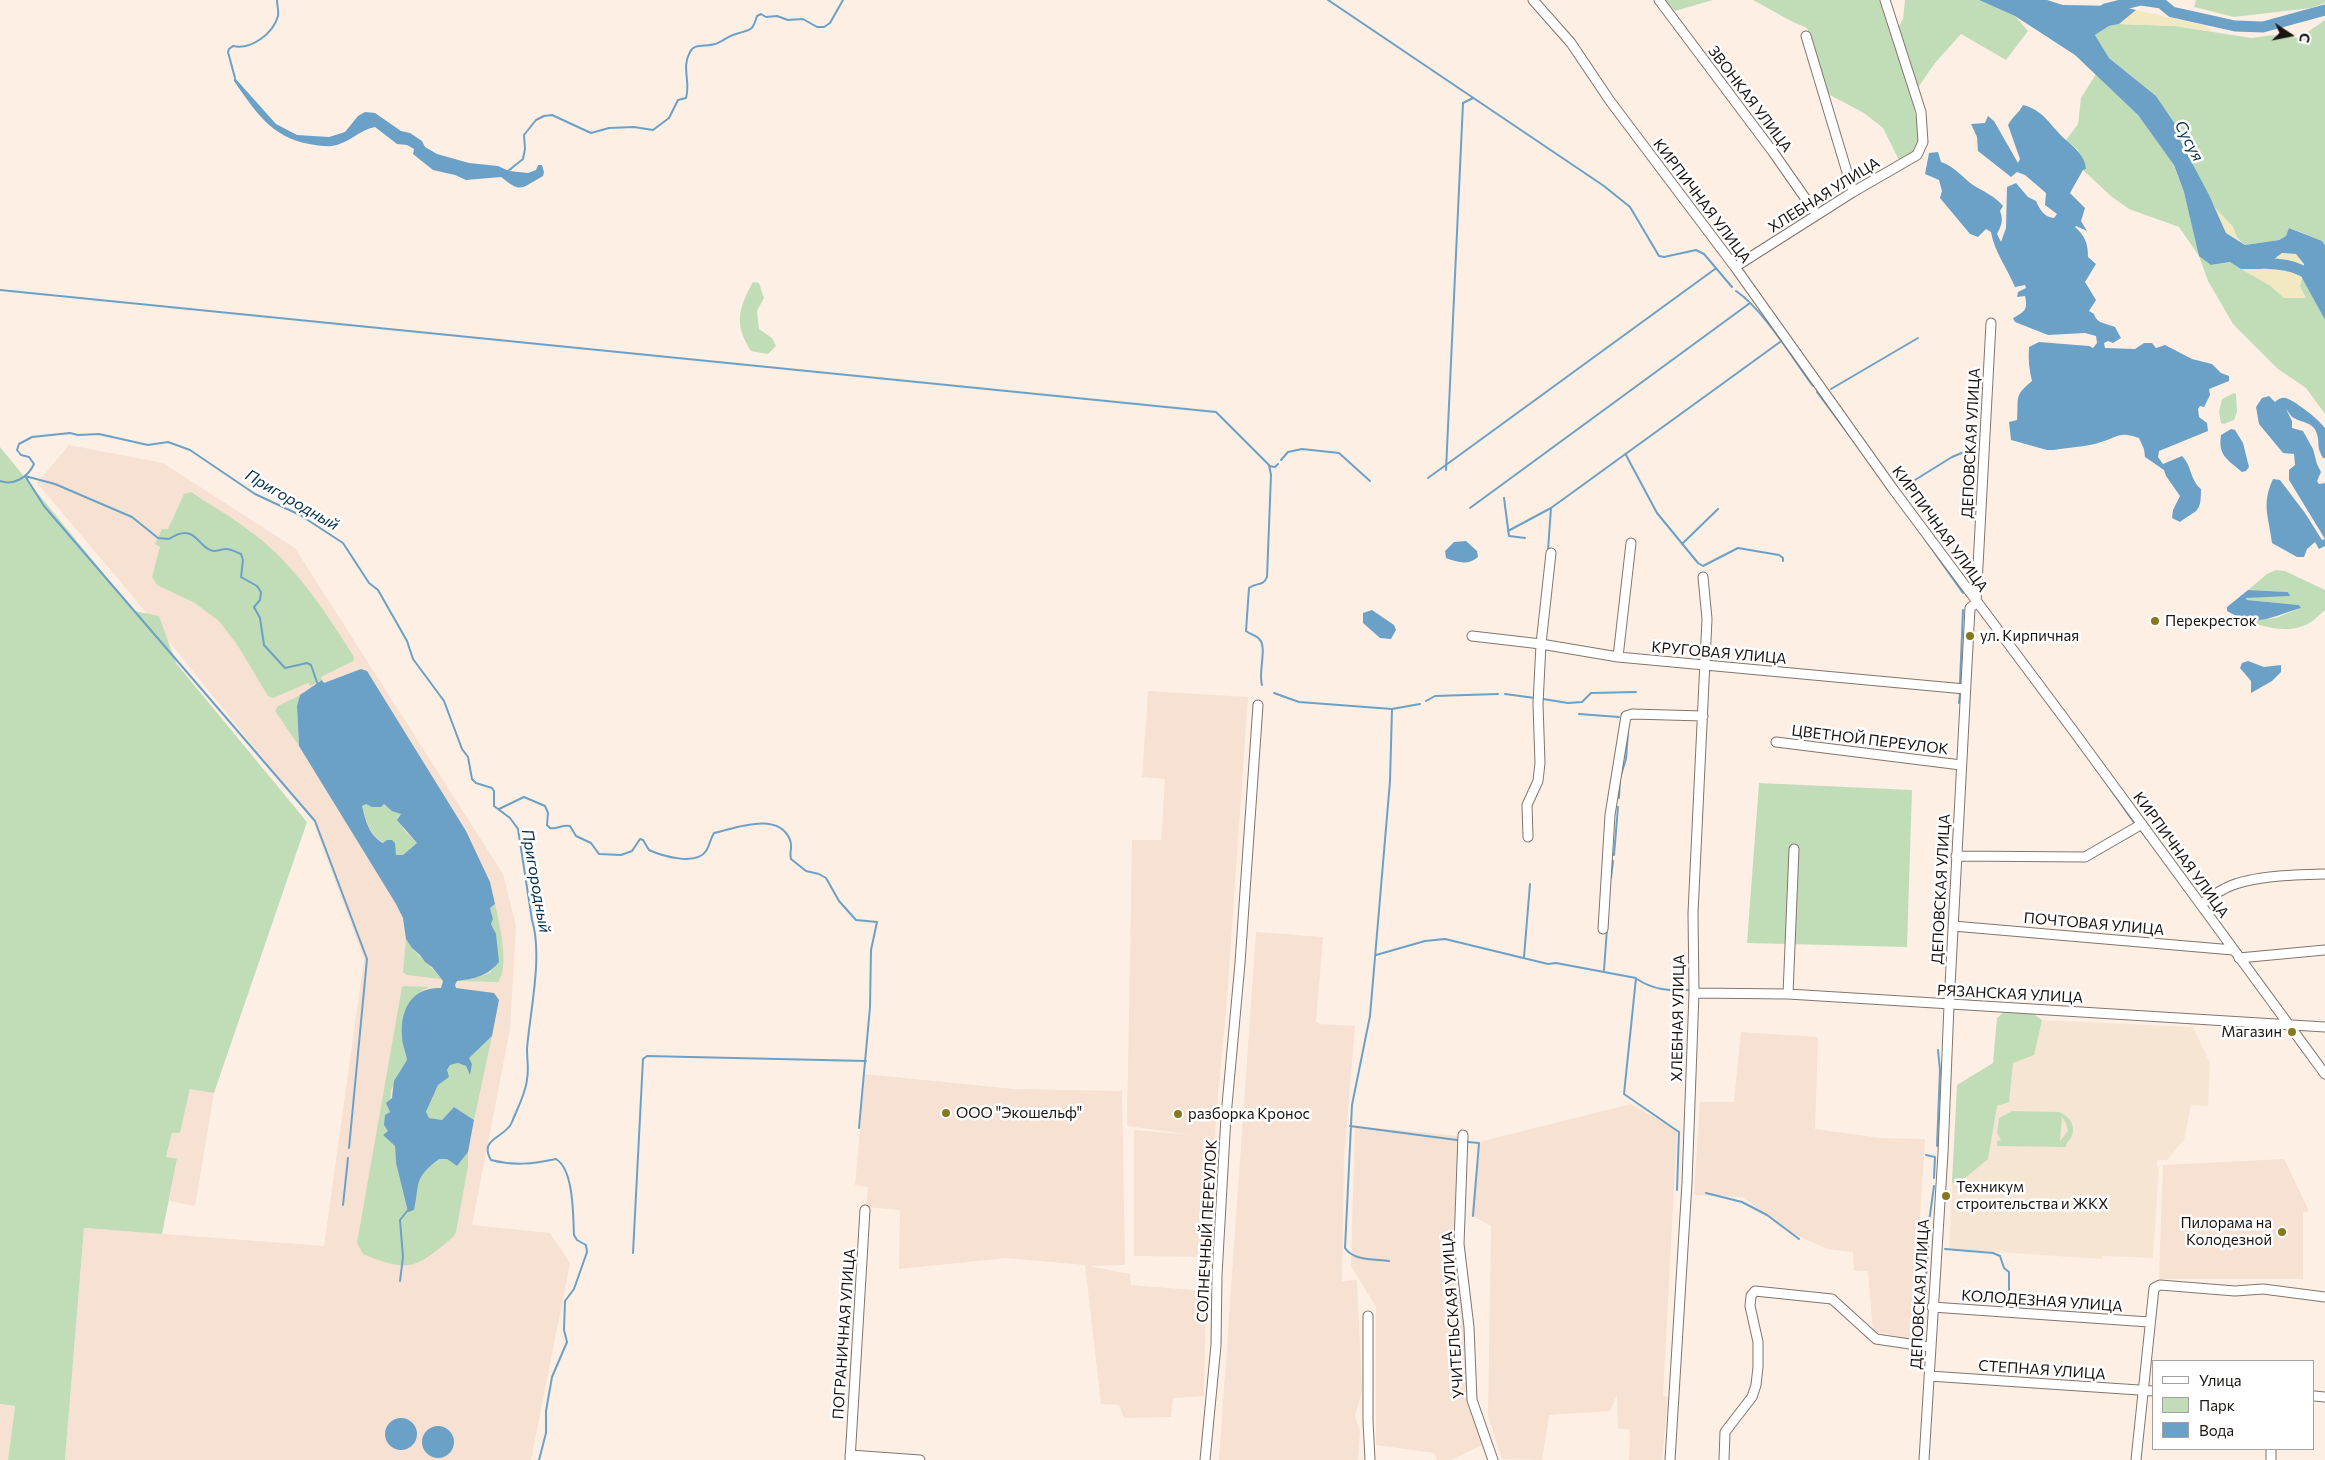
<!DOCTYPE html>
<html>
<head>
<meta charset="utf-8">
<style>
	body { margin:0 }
	#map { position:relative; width:2325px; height:1460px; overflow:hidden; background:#feefe5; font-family:Commissioner,sans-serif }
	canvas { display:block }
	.legend { position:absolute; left:2152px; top:1360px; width:162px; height:90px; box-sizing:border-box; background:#fff; border:1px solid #a3a1a0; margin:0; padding:6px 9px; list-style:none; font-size:15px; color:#1a1411 }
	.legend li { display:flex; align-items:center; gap:10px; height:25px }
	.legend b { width:25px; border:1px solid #a3a1a0 }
	.north { position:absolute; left:2265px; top:10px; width:50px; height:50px; -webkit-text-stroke:4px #fff; paint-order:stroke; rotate:101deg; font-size:14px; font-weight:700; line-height:20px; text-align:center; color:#1a1411 }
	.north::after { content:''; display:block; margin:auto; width:18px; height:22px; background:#1a1411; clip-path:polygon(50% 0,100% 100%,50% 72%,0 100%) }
</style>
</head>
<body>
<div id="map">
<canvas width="2325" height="1460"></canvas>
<ul class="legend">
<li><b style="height:6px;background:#fff"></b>Улица</li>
<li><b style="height:14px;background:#c1ddb8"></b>Парк</li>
<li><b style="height:14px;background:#6ba1c7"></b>Вода</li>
</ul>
<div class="north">С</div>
</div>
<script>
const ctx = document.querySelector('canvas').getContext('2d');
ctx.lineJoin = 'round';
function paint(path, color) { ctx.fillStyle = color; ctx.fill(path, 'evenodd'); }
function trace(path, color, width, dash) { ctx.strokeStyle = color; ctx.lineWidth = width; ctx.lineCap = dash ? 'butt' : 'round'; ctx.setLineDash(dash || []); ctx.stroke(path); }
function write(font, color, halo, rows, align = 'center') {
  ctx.font = font + ' Commissioner,sans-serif'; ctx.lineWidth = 5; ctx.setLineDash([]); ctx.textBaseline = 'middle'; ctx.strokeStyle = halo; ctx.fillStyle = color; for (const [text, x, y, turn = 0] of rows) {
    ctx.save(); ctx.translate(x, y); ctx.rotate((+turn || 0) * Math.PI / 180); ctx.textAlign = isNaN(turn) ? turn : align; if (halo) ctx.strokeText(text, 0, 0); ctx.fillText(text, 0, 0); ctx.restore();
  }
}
paint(new Path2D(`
	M69,445L163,463L295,548L503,874L516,926L510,1029L472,1225L550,1233L570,1263L531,1460H65L84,1228L324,1246L364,959L313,821L135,599L37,483Z
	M1148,691L1248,697L1226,1012L1216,1115L1211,1257L1134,1256V1130L1193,1135L1127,1126L1132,840H1161L1165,779L1142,777Z
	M1256,932L1323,937L1316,1022L1320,1024L1355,1026L1344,1157L1342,1281L1357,1280L1362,1391L1355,1416L1360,1431L1358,1460H1219Z
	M1741,1032L1818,1037L1815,1129L1881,1138L1925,1139L1912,1340L1873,1331L1868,1271H1854L1853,1252L1827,1249L1790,1232L1742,1197L1694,1195L1700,1102H1734Z
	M865,1074L1014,1089L1122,1091L1125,1265L1089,1266L1130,1274L1131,1285L1206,1291L1204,1396L1173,1398L1171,1417L1124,1418L1119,1405L1101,1404L1085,1265L1006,1258L899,1269L900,1210L866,1207L868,1187L855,1185Z
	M190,1089L214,1093L195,1206L169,1201L177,1160L166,1157L172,1133H180Z
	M1631,1104L1677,1130L1663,1396L1668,1397L1662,1460H1629L1630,1430L1618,1428L1617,1395L1610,1411L1549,1415L1542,1460L1502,1459L1488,1416L1491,1226L1471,1215L1479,1142Z
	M1355,1126L1458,1136L1468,1333V1395L1482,1445L1451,1460H1437L1434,1453L1376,1445V1307L1351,1266Z
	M2284,1159L2309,1211L2303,1213V1279H2159L2163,1165Z
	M0,1404L15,1406L8,1460H0Z`), '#f7e1d2');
paint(new Path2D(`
	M1997,1018L2193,1027L2210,1063L2208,1106L2191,1105L2184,1140L2167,1160H2157V1167H2159L2153,1258L2102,1256V1259L1949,1249L1957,1085H1993Z`), '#f7e5d4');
paint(new Path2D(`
	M1665,0H1713L1675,11Z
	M1753,0H1881C1889,28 1923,119 1918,143C1916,153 1907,156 1899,160L1883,128L1864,113L1828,94L1807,28L1791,21Z
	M1905,0H1979L2015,16L2028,31L2006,60L1961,34L1935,63L1917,89L1897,30L1903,19Z
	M2196,0H2325V3L2311,8L2234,17L2194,7Z
	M2325,20V245L2322,241L2290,228L2286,236L2279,240L2245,245L2237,238L2233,227L2215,208L2189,160L2175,126L2156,96L2109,58L2095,35L2109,26L2119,24L2176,26L2251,38L2273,35L2299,38Z
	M2096,74L2138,115L2173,163L2184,192L2192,222L2212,265L2230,262L2271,286L2284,298L2300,286L2302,278L2325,320V414L2306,388L2278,369L2233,324L2208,281L2199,256L2179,227L2129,209L2112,197L2083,170L2078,150L2066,140L2078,124L2081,98Z
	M753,282L759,283L764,298L757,311L759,329L772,338L776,346L768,354L751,351C734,324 738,309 753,282Z
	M2234,393L2236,394L2237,412L2234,420L2224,424L2221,423L2219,412L2222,399Z
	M0,447L134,611L159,616L176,663L307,822L214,1093L190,1089L180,1133H172L166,1157L177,1159L162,1234L84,1228L65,1460H8L15,1406L0,1404Z
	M191,492C212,506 235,519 255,535C295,565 328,615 354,657L353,661L321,677L322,680L310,686L308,683L273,698L268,696L238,646L219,621L195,603L157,585L152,577L160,547L155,544L162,529H168L184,494Z
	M2276,570L2285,571L2325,590V610C2319,615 2311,624 2303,626C2281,634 2258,625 2237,617L2266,619L2276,618L2300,608L2299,605L2247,600L2246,597L2289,596L2288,592L2248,590L2267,574Z
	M300,695L297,706L299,746L275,711L278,706Z
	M1759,783L1912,790L1907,947L1747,943Z
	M366,804L381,807L383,804L401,814L398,817L404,830L417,843L403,855H396L395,848C371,838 369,830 362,806Z
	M495,904C499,922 510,967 498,982L457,981L482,976L491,972L496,935L491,924L493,919L490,908Z
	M406,939C415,955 430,964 441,979L407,975L403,972Z
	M405,986L429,987C397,1001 400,1031 407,1060L391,1090L388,1131L383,1135L395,1146L396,1163L408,1212C419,1197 412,1201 416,1187C419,1175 430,1166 438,1159H447L457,1166L468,1152V1166L456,1232L453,1237C415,1269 410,1273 363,1254L357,1243L402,987Z
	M2005,1011L2032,1013L2042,1020L2034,1055L2013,1063L2009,1102L1997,1106L1988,1159L1965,1178L1952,1183L1957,1085L1993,1063L1997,1018Z
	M492,1036L474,1120L454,1107L442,1120L429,1118L426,1113L438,1085L450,1065L458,1063L466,1066L469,1073L472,1064L468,1058Z
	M2012,1111L2059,1112C2069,1116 2076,1125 2072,1136C2069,1141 2067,1141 2066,1147L1997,1146V1141L2001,1140L1997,1133L1999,1118ZM2062,1117L2066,1123L2068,1131L2060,1141Z`), '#c1ddb8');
paint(new Path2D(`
	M2136,10L2204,25L2214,32L2176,26L2119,24Z
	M2215,208L2233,227L2237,238L2240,241L2226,233Z
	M2282,253L2296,254L2304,264L2300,286L2306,298H2284L2271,286L2241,269H2261Z`), '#f2e9c3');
paint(new Path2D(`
	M1979,0H2047L2063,5L2120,6L2136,10L2119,24L2109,26L2095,35L2109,58L2156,96L2177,127L2181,142L2209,195L2226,233L2245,245L2279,240L2286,236L2289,228L2322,241L2325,245V320L2302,278L2304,264L2296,254L2282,253L2261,269H2241L2230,262L2211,265L2199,256L2184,192L2174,165L2138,115L2075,55L2015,16Z
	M234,77L276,124L297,135L329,137L345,132L358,116L365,112L375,113L401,131L410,133L422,141L425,147L437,154L469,163L498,166L509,171L528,173L536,170L538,165H542L544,172L543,176C521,188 522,194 501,177L466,180L455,175L433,170L413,154L414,149L407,145L397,144L375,127C359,130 348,144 332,146C325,147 316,145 309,144C271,137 255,111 234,81Z
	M2023,105C2044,110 2051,127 2066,140C2075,148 2085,156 2086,169L2083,170L2070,193L2085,208L2081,221L2087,231L2076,226L2075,227C2085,236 2088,243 2088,257L2096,264L2085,282L2096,300L2089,311L2094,314C2097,324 2106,323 2115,327L2121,338L2113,343L2108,341L2104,343L2105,348L2135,349L2144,343H2152L2156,348L2165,345L2192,359L2212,364L2221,373L2229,376V381L2209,389L2210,395L2204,407L2200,406L2198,409L2199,417L2207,423L2208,431L2159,451L2158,457L2163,464L2182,456C2192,466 2190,480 2201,489C2201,514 2197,509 2180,522L2172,518L2173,510L2180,496L2166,476L2164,470L2145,457L2144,449L2139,438C2118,431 2119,437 2101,442C2087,447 2070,447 2054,450H2047L2011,440L2009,422L2017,420C2019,397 2013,397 2032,381C2029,370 2028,358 2029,347L2039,342L2089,346L2093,348L2097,343L2096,336L2085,333L2048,335L2015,322L2013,318C2025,312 2028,309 2025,296L2017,297L2018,292L2026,288L2025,285L2015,287C2007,268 1994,251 1991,232L1986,229L1978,237L1970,234L1940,198L1942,191L1939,180L1925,174L1929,153L1938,152L1941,162C1954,166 1962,177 1973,185C1984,192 1995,196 2003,206L2000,211C2004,221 2001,226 1997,234L2001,242L2006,228L2007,187L2016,183L2028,197L2036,201C2040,210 2044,217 2054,218L2057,214L2045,205L2046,193L2025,175L2017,172L2011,177L1978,151L1977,137L1971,124L1985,123L1988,116L1994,121L2018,163L2020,159L2008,125C2012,117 2019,113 2023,105Z
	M2269,396L2275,402C2278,399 2282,397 2286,398C2297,402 2318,419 2325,428V458H2323C2316,445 2320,445 2317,434C2314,422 2302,423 2294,418C2291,417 2288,411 2286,409L2292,421V428L2303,431L2313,449L2317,464L2321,472L2317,481L2319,484L2325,483V539L2289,480V470L2295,465L2294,454L2283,453L2259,424L2256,407L2262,398Z
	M2231,429L2235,430L2243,443L2249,467L2246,471L2242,472C2227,459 2218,456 2221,435Z
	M2273,479L2280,480L2305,513L2322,540L2325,539V546L2319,549L2315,542L2307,549L2304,557H2297L2272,543C2269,517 2261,505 2273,479Z
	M1466,541L1477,551L1478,557C1468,566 1457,562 1446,558L1445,551L1454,542Z
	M2248,590L2288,592L2290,596L2246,598L2247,600L2299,605L2301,608C2272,616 2257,629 2227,611V607Z
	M1372,610L1394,625L1396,630L1391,639L1380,638L1363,623V613Z
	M2248,661L2264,667L2281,665V672L2272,681L2251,693V681L2240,668L2242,663Z
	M361,669L367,671L466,831L490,882L495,904L490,908L493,919L491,924L496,934L499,962C486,977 476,978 457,981L455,985L456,988L494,993L499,1000L492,1036L469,1058L472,1064L470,1075L466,1066L458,1063L450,1065L447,1070L449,1077L438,1085L426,1112L429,1118L442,1120L454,1107L474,1120L468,1152L457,1166L447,1159H439C413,1179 420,1183 414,1210L408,1212L396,1163L395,1146L383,1135L388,1131L384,1125L385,1115L390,1112L386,1103L392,1098L394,1081L407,1060C406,1053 402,1044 402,1036C400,1009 412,987 441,988L443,981L432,967L425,962L420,955L412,948L406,939L403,918L396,904L299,746L297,706L300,695L322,680L324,683ZM366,804L372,807H381L384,804L392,811L401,814L397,820L417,843L403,855H396L395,843L392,840H387L383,843C369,835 366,822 362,806Z
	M385 1434a16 16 0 1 1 32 0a16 16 0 1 1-32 0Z
	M422 1442a16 16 0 1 1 32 0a16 16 0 1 1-32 0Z`), '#6ba1c7');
trace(new Path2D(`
	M1328,0L1604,186L1630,207L1659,256L1664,257L1696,250L1704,254L1732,287
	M235,78L228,52L229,49L233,46C251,50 273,34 278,16C279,12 277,5 277,0
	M508,171L523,159L525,149L524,135L536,120L544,116L552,115L591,133L609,128L634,127L653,130L669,118L678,100L686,98C691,82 681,68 690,52C694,43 706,47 715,44C722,42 728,36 736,34C750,29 752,33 757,16L761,14L766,17L777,16L788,20L803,19L817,27H824L830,23L843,0
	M0,290L1216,412L1269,465L1271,475L1267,577C1263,587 1256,582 1249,588L1246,631C1251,635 1257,635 1260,640C1267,648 1258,673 1262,685
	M1736,291C1763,309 1793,359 1813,386
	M1831,389L1918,338
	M1817,392L1861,451
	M1626,455L1657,513L1698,563L1703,566L1738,548L1779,555L1783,558V561
	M1281,460L1288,452L1302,449L1339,453L1370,481
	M1269,466L1275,467L1278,464
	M1446,470L1463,103L1473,98
	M25,476L55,484L132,517L158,538L169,539C197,521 197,549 214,551C218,551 222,549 226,549C231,549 236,552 241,554L243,560L241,577L257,586L261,592L260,600L254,607L260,618L264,645L285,668L307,663L311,665L318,685
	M25,476L44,506L315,821L367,959L349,1148
	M1428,478L1715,269
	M0,481C14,486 28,477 34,464L29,457L21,455L17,450L19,444L32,437L70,433L78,435L99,434L148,445L168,442L190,450L255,494L300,515L343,543L369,583L378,590L407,641L413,659L444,701L462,749L468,757L472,779L476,783L492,788L494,791V806L510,818L518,829L532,920C543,956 530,1011 527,1049C527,1059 529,1070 527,1079C526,1093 517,1109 512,1122C506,1138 478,1138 491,1160C514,1166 533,1164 556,1159C574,1170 573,1215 574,1235L577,1240L586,1245L587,1252L574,1289L565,1301L564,1330L567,1342L552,1377L546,1411V1433L539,1460
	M1902,488L1952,457L1971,449
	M1504,498L1509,536L1525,538
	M1470,508L1750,303
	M1508,531L1551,508L1780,342
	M1924,538L1963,593
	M1682,544L1718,509
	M1548,550L1551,508
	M1960,683L1963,610
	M1274,693L1299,702L1392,709L1390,781L1370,1016L1352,1105L1345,1248C1353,1261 1376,1259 1389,1261
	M1505,694L1535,698
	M1543,699L1568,703L1582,702L1591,693L1636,692
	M1426,701L1435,696L1498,694
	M1959,703L1960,693
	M1392,709L1420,704
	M1579,714L1619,717
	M2089,759L2099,773
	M2104,780L2135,824
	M1619,798L1620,778L1626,759L1628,732
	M499,809L524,797L545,806L548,813L547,825L550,828C557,830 562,824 570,826L576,836L591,843L599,854L621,855L632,851L640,839L643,840L649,850C662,856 696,866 706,851C710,845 710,839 714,833C736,828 779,811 790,840C793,847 789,852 791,859L806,871L819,874L826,878L839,901L856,920L877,922L871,950L870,1007L859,1128
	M2141,831L2148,840
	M1614,855L1618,807
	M1611,878L1613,861
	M1376,955L1425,941L1445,939L1548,964L1556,963L1636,978L1624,1094L1679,1132L1677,1190
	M1524,957L1530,884
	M1604,970L1608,915
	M1637,979C1653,990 1670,991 1689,990
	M2295,1040L2307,1057
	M1350,1126L1457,1140
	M1468,1142L1479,1143L1473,1216
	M1937,1146L1940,1070L1938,1050
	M1926,1155L1935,1157L1934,1178
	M1706,1193L1742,1202L1767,1215L1799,1239
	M343,1205L348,1158
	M1929,1222L1934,1186
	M1945,1249L1993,1253L2000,1256L2004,1268L2009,1272V1296
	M633,1253L643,1059L647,1056L866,1061
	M400,1281L403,1257L400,1220L408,1210
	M1925,1296L1929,1231`), '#6ba1c7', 2);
trace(new Path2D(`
	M2105,9L2141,0L2161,3L2172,12L2235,26L2263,27L2325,10
	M2254,263C2284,263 2306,265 2325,291`), '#6ba1c7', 11);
const minor = new Path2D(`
	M1533,0L1571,43L1610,101L1735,267L1893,489L2072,729L2325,1074
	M1659,0L1773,152L1817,215
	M1806,36L1853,192
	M1735,267L1853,192L1917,155L1923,142L1921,112L1885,0
	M1472,636L1541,644L1618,657L1965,689
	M1618,657L1631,543
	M1776,742L1961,765
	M1528,837L1527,805L1538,781L1540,763L1538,704L1541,644L1551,553
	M1956,856L2085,857L2142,824
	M2201,905C2208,899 2216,893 2224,889C2249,875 2296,875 2325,874
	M1953,926L2233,950
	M1603,929L1610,815L1626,716L1632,714L1703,716
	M2239,958L2325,950
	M1694,993L1788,994L2325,1027
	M1788,994L1794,849
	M1463,1135L1459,1244L1469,1327L1472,1400L1493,1460
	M1932,1307L2149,1322
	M1368,1316V1421L1370,1460
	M1929,1376L2154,1391
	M2314,1396L2325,1397
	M850,1455L920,1460
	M850,1460L865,1210
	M1205,1460L1216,1345L1217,1275L1226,1116L1240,963L1258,705
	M1670,1460L1687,1183L1694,993L1693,913L1707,619L1703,577
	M1724,1460L1725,1432L1752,1397L1756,1385L1758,1367V1342L1750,1306L1751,1296L1755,1291L1832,1299L1876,1339L1930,1347
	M1924,1460L1943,1153L1949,1005L1970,608L1976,603L1991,323
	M2136,1460L2154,1288L2160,1285L2235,1291L2263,1289L2325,1297
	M2271,1460V1449`);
trace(minor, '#82756c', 11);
trace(minor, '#fff', 9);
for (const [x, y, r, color] of [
	[2155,621,5,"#85791e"],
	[1970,636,5,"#85791e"],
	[2292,1032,5,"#85791e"],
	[946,1113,5,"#85791e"],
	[1178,1114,5,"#85791e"],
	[1946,1196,5,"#85791e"],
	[2282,1232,5,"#85791e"]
]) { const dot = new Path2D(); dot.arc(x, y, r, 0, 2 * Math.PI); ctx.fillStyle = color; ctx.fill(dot); trace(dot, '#fff', 2); }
write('15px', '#1a1411', '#fff', [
	["ЗВОНКАЯ УЛИЦА",1750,99,53],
	["ХЛЕБНАЯ УЛИЦА",1824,195,-32],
	["КИРПИЧНАЯ УЛИЦА",1702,201,53],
	["ДЕПОВСКАЯ УЛИЦА",1971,443,-87],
	["КИРПИЧНАЯ УЛИЦА",1940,529,54],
	["КРУГОВАЯ УЛИЦА",1719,653,5],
	["ЦВЕТНОЙ ПЕРЕУЛОК",1870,740,7],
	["КИРПИЧНАЯ УЛИЦА",2181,855,54],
	["ДЕПОВСКАЯ УЛИЦА",1941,889,-87],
	["ПОЧТОВАЯ УЛИЦА",2094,924,5],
	["РЯЗАНСКАЯ УЛИЦА",2010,994,3],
	["ХЛЕБНАЯ УЛИЦА",1678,1018,-89],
	["СОЛНЕЧНЫЙ ПЕРЕУЛОК",1207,1231,-87],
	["ДЕПОВСКАЯ УЛИЦА",1920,1294,-87],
	["КОЛОДЕЗНАЯ УЛИЦА",2042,1301,4],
	["УЧИТЕЛЬСКАЯ УЛИЦА",1453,1315,-94],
	["ПОГРАНИЧНАЯ УЛИЦА",844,1334,-86],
	["СТЕПНАЯ УЛИЦА",2042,1370,4]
]);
write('15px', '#1a1411', '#fff', [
	["Перекресток",2165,621],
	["ул. Кирпичная",1980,636],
	["Магазин",2282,1032,"right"],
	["ООО \"Экошельф\"",956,1113],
	["разборка Кронос",1188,1114],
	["Техникум",1956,1187],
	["строительства и ЖКХ",1956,1204],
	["Пилорама на",2272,1223,"right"],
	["Колодезной",2272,1240,"right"]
], 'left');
write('italic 16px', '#04314c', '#fff', [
	["Сусуя",2189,141,62],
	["Пригородный",292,500,30],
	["Пригородный",536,881,80]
]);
</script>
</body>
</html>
